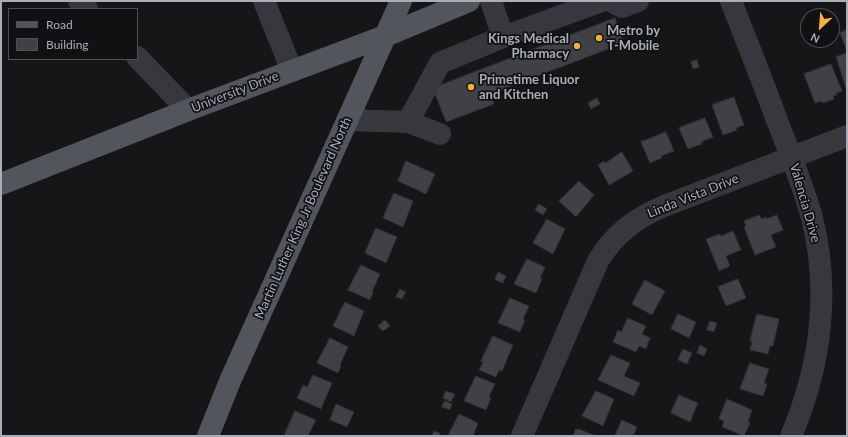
<!DOCTYPE html>
<html>
<head>
<meta charset="utf-8">
<style>
	body { margin:0 }
	#map { position:relative; width:848px; height:437px; overflow:hidden; background:#161618; font-family:Lato,sans-serif }
	canvas { display:block }
	.frame { position:absolute; inset:0; border:2px solid #a8adb8; pointer-events:none }
	.legend { position:absolute; left:8px; top:8px; width:130px; height:52px; box-sizing:border-box; background:#111113; border:1px solid #4d4f55; margin:0; padding:5px 7px; list-style:none; font-size:12px; color:#a8adb8 }
	.legend li { display:flex; align-items:center; gap:8px; height:20px }
	.legend b { width:20px; border:1px solid #4d4f55 }
	.north { position:absolute; left:800px; top:8px; width:40px; height:40px; box-sizing:border-box; background:#111113; border:1px solid #4d4f55; border-radius:50%; rotate:206deg; font-size:11px; font-weight:700; line-height:16px; text-align:center; color:#a8adb8 }
	.north::after { content:''; display:block; margin:auto; width:14px; height:18px; background:#f2b134; clip-path:polygon(50% 0,100% 100%,50% 72%,0 100%) }
</style>
</head>
<body>
<div id="map">
<canvas width="848" height="437"></canvas>
<div class="frame"></div>
<ul class="legend">
<li><b style="height:5px;background:#53555c"></b>Road</li>
<li><b style="height:11px;background:#404145"></b>Building</li>
</ul>
<div class="north">N</div>
</div>
<script>
const ctx = document.querySelector('canvas').getContext('2d');
ctx.lineJoin = 'round';
function paint(path, color) { ctx.fillStyle = color; ctx.fill(path, 'evenodd'); }
function trace(path, color, width, dash) { ctx.strokeStyle = color; ctx.lineWidth = width; ctx.lineCap = dash ? 'butt' : 'round'; ctx.setLineDash(dash || []); ctx.stroke(path); }
function write(font, color, halo, rows, align = 'center') {
  ctx.font = font + ' Lato,sans-serif'; ctx.lineWidth = 3.5; ctx.setLineDash([]); ctx.textBaseline = 'middle'; ctx.strokeStyle = halo; ctx.fillStyle = color; for (const [text, x, y, turn = 0] of rows) {
    ctx.save(); ctx.translate(x, y); ctx.rotate((+turn || 0) * Math.PI / 180); ctx.textAlign = isNaN(turn) ? turn : align; if (halo) ctx.strokeText(text, 0, 0); ctx.fillText(text, 0, 0); ctx.restore();
  }
}
const building = new Path2D(`
	M615,18L624,43L490,94L494,104L446,122L433,88Z
	M847,30V51L840,33Z
	M847,53V91L836,57Z
	M697,60L699,67L693,69L691,62Z
	M831,64L842,91L836,93L837,95L833,96L834,99L823,103L822,101L815,103L804,74Z
	M734,97L744,125L736,128L737,130L723,135L712,105Z
	M597,98L600,104L591,109L588,103Z
	M705,118L713,137L701,142L702,144L688,149L679,128Z
	M666,132L674,151L661,156L662,158L650,163L641,142Z
	M622,152L633,171L609,185L598,165L604,161L605,163Z
	M406,161L435,174L426,194L398,181Z
	M579,181L594,195L576,217L559,201Z
	M394,193L413,201L403,227L383,218Z
	M539,204L547,209L543,215L535,210Z
	M760,215L761,219L766,217V219L777,215L783,230L771,235L776,247L755,255L744,227L746,226L744,221Z
	M547,219L565,229L553,254L533,243Z
	M376,228L397,237L386,263L365,253Z
	M733,231L741,250L726,256L730,266L719,271L706,239L720,234L721,236Z
	M527,259L545,267L540,278L542,279L536,293L514,284Z
	M361,265L380,274L372,292L373,293L370,300L348,290Z
	M498,272L506,276L503,283L495,280Z
	M738,279L746,298L726,306L718,287Z
	M645,280L665,291L652,315L632,304Z
	M400,289L406,292L402,299L396,297Z
	M510,298L529,306L523,319L525,320L520,332L498,323Z
	M345,302L364,311L354,336L333,326Z
	M678,314L696,322L689,338L671,329Z
	M757,314L779,319L773,346H770L768,354L750,350L752,342L750,341Z
	M628,318L646,326L642,334L650,338L646,349L639,346L636,352L613,342L618,330L621,332Z
	M385,320L390,326L383,331L378,326Z
	M710,321L717,323L714,332L707,330Z
	M493,336L513,345L502,371L499,370L496,377L479,370L483,362L481,361Z
	M330,338L348,347L340,365L341,366L338,373L317,363Z
	M700,345L707,349L704,356L697,353Z
	M683,349L692,353L687,364L678,360Z
	M611,355L630,363L624,376L640,383L634,396L598,380Z
	M750,363L769,369L764,383L767,384L763,396L740,389Z
	M313,375L332,383L321,409L297,398L303,385L307,387Z
	M476,376L495,384L489,397L491,398L486,410L464,401Z
	M446,391L455,394L451,402L443,398Z
	M596,391L614,399L603,426L582,416Z
	M679,395L698,403L690,422L671,413Z
	M727,399L752,410L748,422L750,423L744,436L722,427L724,421L719,419Z
	M445,401L452,404L450,410L442,407Z
	M336,404L354,412L347,427L330,420Z
	M295,411L316,420L308,436H284Z
	M459,414L478,423L473,436H448Z
	M622,420L637,427L633,436H615Z
	M576,429L578,430L579,429L596,436H573Z
	M434,431L440,433L439,436H432Z`);
paint(building, '#404145');
trace(building, '#303034', 1);
trace(new Path2D(`
	M79,1L87,9
	M264,1L292,71
	M491,1L503,37
	M610,1L622,7L638,1
	M731,1C747,42 763,82 778,123C790,153 802,183 811,214C831,289 821,366 791,436
	M137,57L188,110
	M347,120L408,122L440,63L503,37L602,1
	M408,122L440,134
	M522,436L598,261C614,234 636,218 664,206L847,136`), '#37383d', 22);
trace(new Path2D(`
	M1,184L196,107L385,36L469,1
	M208,436L230,381L401,1`), '#53555c', 22);
for (const [x, y, r, color] of [
	[599,38,4,"#f2b134"],
	[577,46,4,"#f2b134"],
	[471,87,4,"#f2b134"]
]) { const dot = new Path2D(); dot.arc(x, y, r, 0, 2 * Math.PI); ctx.fillStyle = color; ctx.fill(dot); trace(dot, '#111113', 1.5); }
write('bold 13px', '#a8adb8', '#111113', [
	["Metro by",607,31],
	["T-Mobile",607,46],
	["Kings Medical",569,39,"right"],
	["Pharmacy",569,54,"right"],
	["Primetime Liquor",479,80],
	["and Kitchen",479,95]
], 'left');
write('13px', '#a8adb8', '#111113', [
	["University Drive",235,92,-21],
	["Linda Vista Drive",693,196,-22],
	["Valencia Drive",805,203,74],
	["Martin Luther King Jr Boulevard North",303,218,-66]
]);
</script>
</body>
</html>
